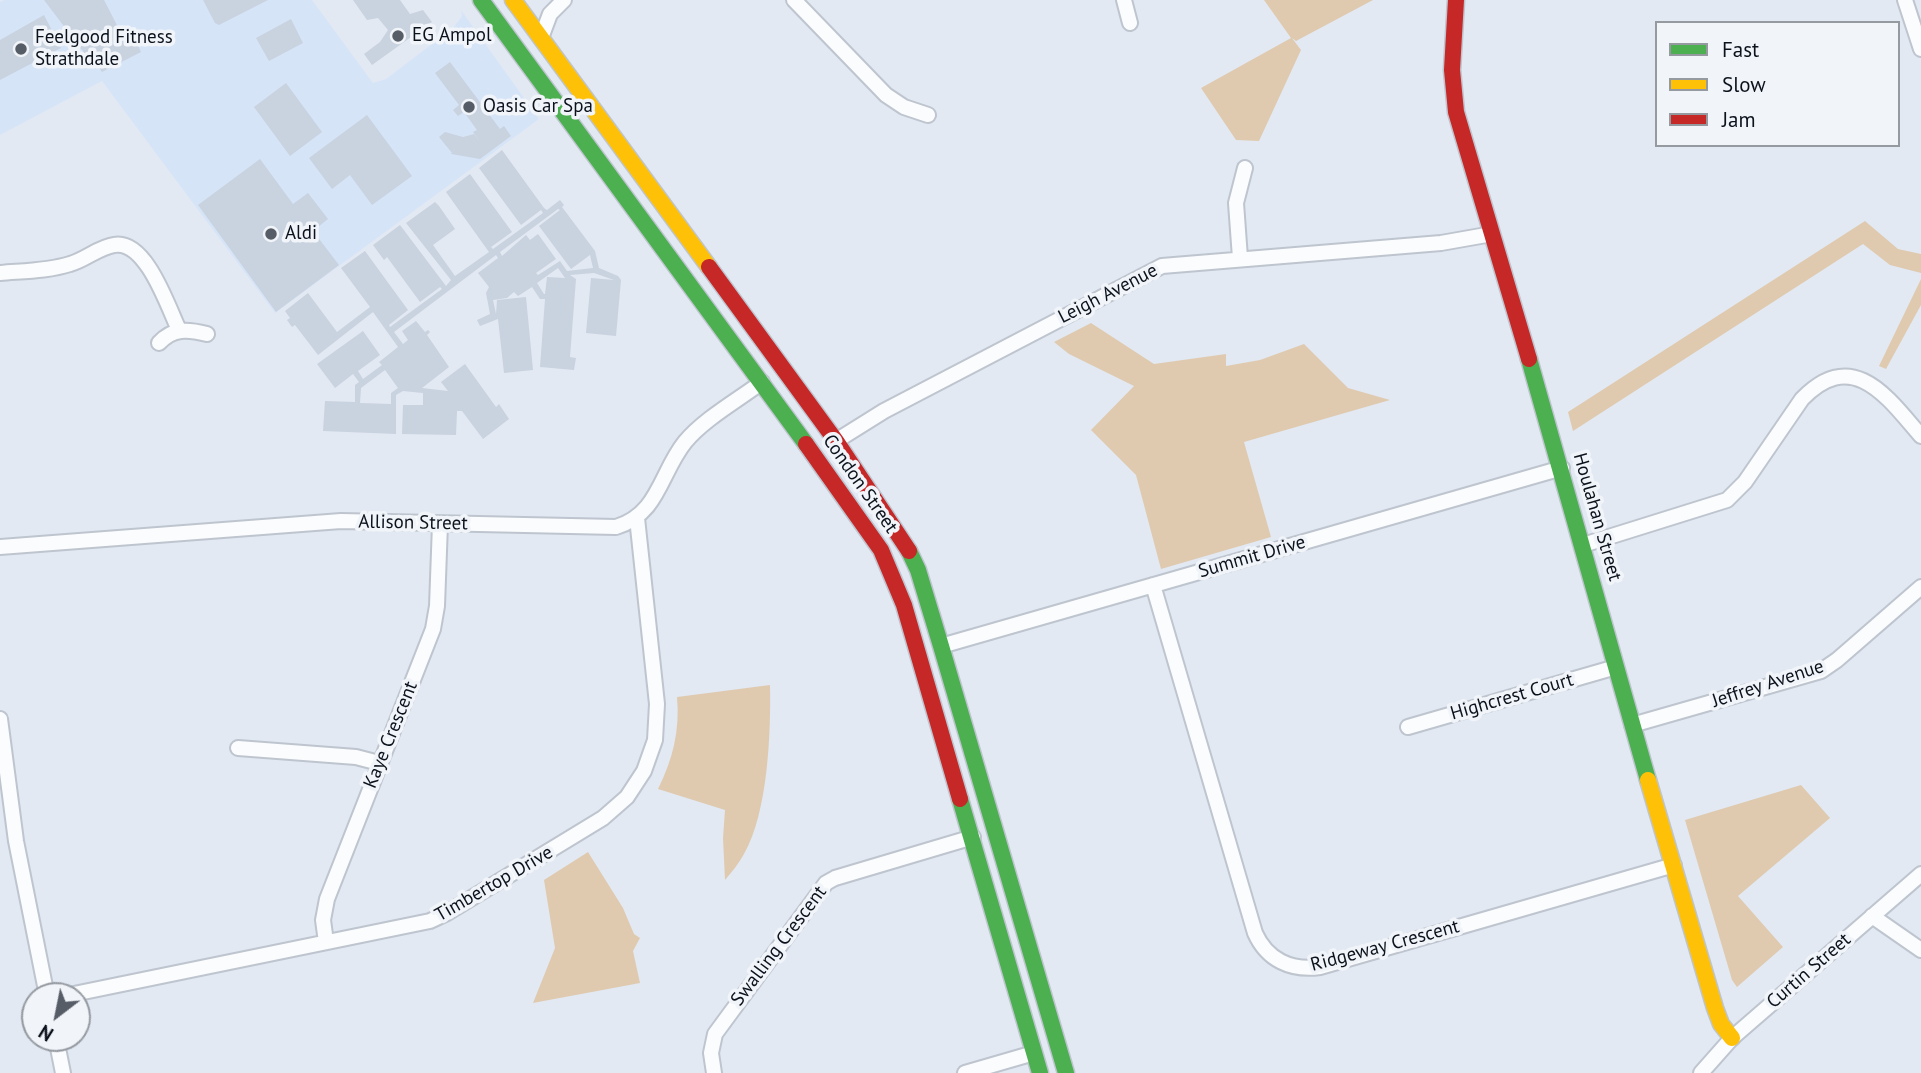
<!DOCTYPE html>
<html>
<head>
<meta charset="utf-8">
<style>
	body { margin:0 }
	#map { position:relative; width:1921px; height:1073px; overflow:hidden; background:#e2e9f3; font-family:"PT Sans",sans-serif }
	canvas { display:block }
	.legend { position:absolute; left:1655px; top:21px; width:245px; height:126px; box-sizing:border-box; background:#f1f5fa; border:2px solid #959aa1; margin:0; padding:9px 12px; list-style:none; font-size:21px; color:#0c121c }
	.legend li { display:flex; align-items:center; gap:14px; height:35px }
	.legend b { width:35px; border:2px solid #959aa1 }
	.north { position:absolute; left:21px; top:982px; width:70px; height:70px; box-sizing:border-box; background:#f1f5fa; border:2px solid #959aa1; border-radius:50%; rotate:212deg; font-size:19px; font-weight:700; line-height:28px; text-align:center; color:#0c121c }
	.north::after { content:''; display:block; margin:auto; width:24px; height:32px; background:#575d67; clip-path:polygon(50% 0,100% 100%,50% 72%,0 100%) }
</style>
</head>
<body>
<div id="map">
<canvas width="1921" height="1073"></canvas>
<ul class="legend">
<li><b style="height:9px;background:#4caf50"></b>Fast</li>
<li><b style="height:9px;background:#ffc107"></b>Slow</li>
<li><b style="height:9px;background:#c62828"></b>Jam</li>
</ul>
<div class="north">N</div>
</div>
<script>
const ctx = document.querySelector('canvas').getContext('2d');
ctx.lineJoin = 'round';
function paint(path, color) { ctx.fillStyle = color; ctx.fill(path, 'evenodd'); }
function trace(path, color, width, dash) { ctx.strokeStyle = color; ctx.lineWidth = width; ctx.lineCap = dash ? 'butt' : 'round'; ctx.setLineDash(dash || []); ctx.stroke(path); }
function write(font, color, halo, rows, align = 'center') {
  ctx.font = font + ' "PT Sans",sans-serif'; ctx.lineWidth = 7; ctx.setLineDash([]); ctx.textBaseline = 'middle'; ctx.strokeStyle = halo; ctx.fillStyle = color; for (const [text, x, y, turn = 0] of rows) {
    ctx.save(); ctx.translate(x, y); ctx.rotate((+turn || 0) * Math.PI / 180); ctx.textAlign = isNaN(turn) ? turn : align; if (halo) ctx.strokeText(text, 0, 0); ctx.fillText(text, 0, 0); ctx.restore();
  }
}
paint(new Path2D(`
	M4,0H312L373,83L386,79L453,28L462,16L461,10L539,119L275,313L102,81L0,135V2Z`), '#d6e4f8');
paint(new Path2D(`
	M1264,0H1373L1296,41L1292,38L1301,50L1259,141L1236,140L1201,88L1291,38Z
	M1865,221L1898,249L1921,254V273L1890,265L1863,244L1573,431L1568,412Z
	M1921,279V305L1886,369L1879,366Z
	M1091,323L1154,364L1226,354V366L1260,360L1304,344L1348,388L1390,400L1244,442L1271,537L1161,569L1136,475L1091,430L1134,386L1069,354L1054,342Z
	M770,685C771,733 768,812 744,854C739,863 732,872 725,880L723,838L725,810L658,789C673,759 680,730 677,697Z
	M1801,785L1830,818L1738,896L1783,947L1737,987L1732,980L1685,820Z
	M588,852L623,908L634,934L640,938L633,951L640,983L533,1003L555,948L544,880Z`), '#dfcaaf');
paint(new Path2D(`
	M44,0H104L121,33L131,29L141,52L102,72L98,66L95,67Z
	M203,0H268L219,25L215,23Z
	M353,0H400L410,14L423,10L432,22L372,65L364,54L380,42L388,30L378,18L367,20Z
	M44,15L61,48L0,80V40Z
	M291,19L303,43L269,61L256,38Z
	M450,62L500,129L504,126L511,136L480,159L451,154L457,146L452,153L439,137L445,132L463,137L474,134L481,143L473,132L477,130L464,112L458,116L453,110L459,105L435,73Z
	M286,83L322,132L290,156L254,107Z
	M367,115L412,176L372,205L350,175L332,189L309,158Z
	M502,150L544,208L547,210L560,200L564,205L562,207L595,251L599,268L618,276L621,280L616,336L586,333L591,278L614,280L594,273L570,275L576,279L570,357L576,358L574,370L540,367L545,299H540L532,287L518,296L514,292L507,298L493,300L496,314L497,300L526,297L533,370L504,373L498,319L480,326L477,320L490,314L486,293L489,287L478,273L498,258L496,255L394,332L403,344L408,340L402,331L416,321L425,332L428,330L430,332L427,335L449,367L422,388L448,391L441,382L465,364L496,407L499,404L509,419L483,439L462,411H457L456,435L402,434L403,405H423V393L403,391L396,395V434L323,431L325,401L355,402V385L359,382L353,374L335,388L317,364L363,331L380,355L358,371L363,379L382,365L379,362L398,347L373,312L318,355L295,325L292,327L287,320L290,318L285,311L308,293L337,332L370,307L341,268L365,251L408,310L389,325L390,327L442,289L440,287L420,302L387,257L384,260L373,245L400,225L446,286L451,280L406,223L435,202L439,206L455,229L433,245L455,276L489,252L446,192L470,174L512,232L491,247L493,249L543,213L541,210L521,225L479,168ZM558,209L560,210L539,226L571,269L590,255L593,268L567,271L560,261L538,275L536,273L556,259L538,234L530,240L526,235L502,256L500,252ZM558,268L565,278L547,277L545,294H544L537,283ZM385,370L398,388L391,393V404L360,403L361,388Z
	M260,159L293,204L308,193L328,219L313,231L339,265L276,312L198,205Z`), '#c9d2df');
const street = new Path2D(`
	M794,0L886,95L904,107L928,115
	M1124,0L1130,23
	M1905,0L1921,49
	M541,38L550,14L564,0
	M1240,258L1236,203L1245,168
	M0,273C23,271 48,271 70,264C85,260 99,247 114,245C146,239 168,307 179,330
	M159,343C173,328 187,329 207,334
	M836,441L884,411L1162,266L1441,243L1492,234
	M1583,545L1727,500L1745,482L1802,399C1853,346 1888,398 1921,436
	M0,547L341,521L616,527C659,514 660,473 685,442C704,419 738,400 762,382
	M1153,585L1255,933C1267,960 1291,971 1320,967L1674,865
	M941,646L1562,468
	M0,719L16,841L47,996
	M1632,725L1821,671L1837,660L1921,587
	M1408,727L1616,667
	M238,748L356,757L379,763
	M1872,916L1921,950
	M326,942L323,920L327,899L433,629L437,606L440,524
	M64,996L430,921L447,913L603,818L627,797L644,771L655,740L657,704L637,518
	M56,1038L63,1073
	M714,1073L711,1053L715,1034L826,883L835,878L973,837
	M965,1073L1034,1053
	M1701,1073L1732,1038L1921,874`);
const fast = new Path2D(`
	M481,0L806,444
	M1529,359L1648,780
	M909,551L918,570L941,646L1066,1073
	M960,799L1040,1073`);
const slow = new Path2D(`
	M513,0L709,267
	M1648,780L1715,1008L1721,1024L1732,1038`);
const jam = new Path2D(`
	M1456,0L1452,70L1456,112L1529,359
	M709,267L836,441L909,551
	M806,444L881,550L904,605L960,799`);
trace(street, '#bec5cf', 18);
trace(fast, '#bec5cf', 19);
trace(slow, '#bec5cf', 19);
trace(jam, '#bec5cf', 19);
trace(street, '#fbfcfd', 14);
trace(fast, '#4caf50', 16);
trace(slow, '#ffc107', 16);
trace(jam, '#c62828', 16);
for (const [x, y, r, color] of [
	[398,36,7,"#575d67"],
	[21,49,7,"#575d67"],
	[469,107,7,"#575d67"],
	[271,234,7,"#575d67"]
]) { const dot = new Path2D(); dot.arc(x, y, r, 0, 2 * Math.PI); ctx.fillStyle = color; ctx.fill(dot); trace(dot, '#f1f5fa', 2.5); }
write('19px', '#0c121c', '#f1f5fa', [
	["EG Ampol",412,36],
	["Feelgood Fitness",35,38],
	["Strathdale",35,60],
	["Oasis Car Spa",483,107],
	["Aldi",285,234]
], 'left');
write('19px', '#0c121c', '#f1f5fa', [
	["Leigh Avenue",1108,294,-27],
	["Condon Street",860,484,55],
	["Houlahan Street",1597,517,74],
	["Allison Street",413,523,1],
	["Summit Drive",1252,557,-16],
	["Jeffrey Avenue",1768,684,-18],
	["Highcrest Court",1512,697,-16],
	["Kaye Crescent",391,735,-68],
	["Timbertop Drive",494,884,-30],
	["Swalling Crescent",779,946,-53],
	["Ridgeway Crescent",1385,946,-15],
	["Curtin Street",1809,971,-41]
]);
</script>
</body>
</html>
